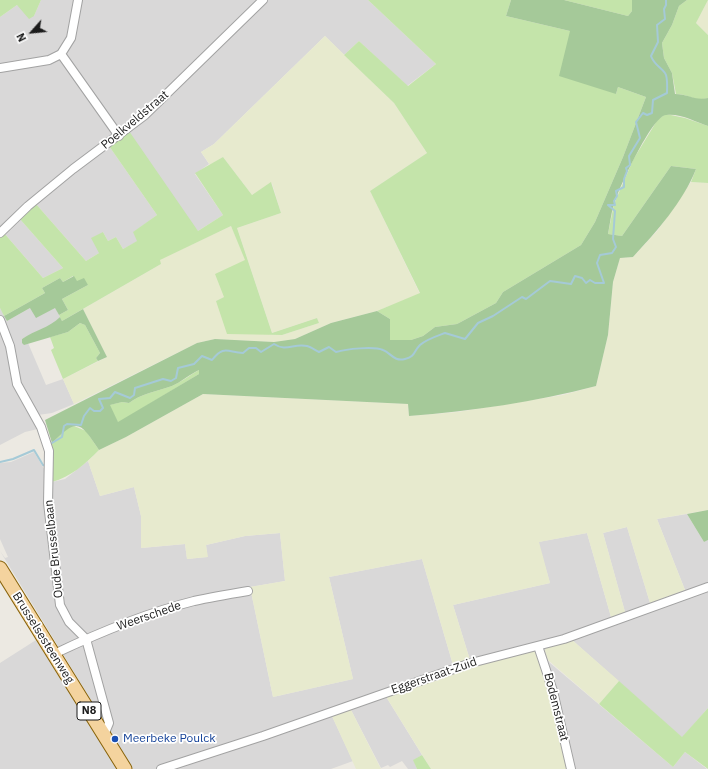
<!DOCTYPE html>
<html>
<head>
<meta charset="utf-8">
<style>
	body { margin:0 }
	#map { position:relative; width:708px; height:769px; overflow:hidden; background:#ece9e2; font-family:"IBM Plex Sans",sans-serif }
	canvas { display:block }
	.north { position:absolute; left:12px; top:12px; width:40px; height:40px; -webkit-text-stroke:3px #fff; paint-order:stroke; rotate:243deg; font-size:11px; font-weight:700; line-height:16px; text-align:center; color:#1b1b1b }
	.north::after { content:''; display:block; margin:auto; width:14px; height:18px; background:#1b1b1b; clip-path:polygon(50% 0,100% 100%,50% 72%,0 100%) }
</style>
</head>
<body>
<div id="map">
<canvas width="708" height="769"></canvas>
<div class="north">N</div>
</div>
<script>
const ctx = document.querySelector('canvas').getContext('2d');
ctx.lineJoin = 'round';
function paint(path, color) { ctx.fillStyle = color; ctx.fill(path, 'evenodd'); }
function trace(path, color, width, dash) { ctx.strokeStyle = color; ctx.lineWidth = width; ctx.lineCap = dash ? 'butt' : 'round'; ctx.setLineDash(dash || []); ctx.stroke(path); }
function write(font, color, halo, rows, align = 'center') {
  ctx.font = font + ' "IBM Plex Sans",sans-serif'; ctx.lineWidth = 3.5; ctx.setLineDash([]); ctx.textBaseline = 'middle'; ctx.strokeStyle = halo; ctx.fillStyle = color; for (const [text, x, y, turn = 0] of rows) {
    ctx.save(); ctx.translate(x, y); ctx.rotate((+turn || 0) * Math.PI / 180); ctx.textAlign = isNaN(turn) ? turn : align; if (halo) ctx.strokeText(text, 0, 0); ctx.fillText(text, 0, 0); ctx.restore();
  }
}
paint(new Path2D(`
	M41,0H368L436,64L407,86L359,41L344,55L325,36L214,144L201,152L209,164L195,174L223,215L198,231L109,146L157,215L134,232L138,241L123,249L116,237L108,241L103,232L99,253L86,261L36,204L19,218L63,268L43,278L4,233L0,237V17L17,5L34,16Z
	M55,307L60,317L53,324L22,339L28,343L46,385L63,379L74,404L52,413L38,415V429L25,432L0,445V308L7,321L30,308Z
	M34,452L52,482L65,479L88,461L100,496L134,487L141,516V548L185,544L187,559L207,557L206,545L245,536L280,533L285,581L250,587L273,697L353,679L329,577L422,559L453,665L385,695L422,755L414,760L417,769H408L402,761L390,767L388,765L381,768L350,708L331,714L353,761L331,769H133L0,551L5,558L8,557L0,539V463L11,462Z
	M687,514L704,542L708,540V708L682,738L571,639L470,660L453,605L550,583L538,542L587,533L611,617L625,612L603,533L627,527L650,603L685,590L657,519Z
	M36,640L118,769H0V663Z
	M546,646L548,660L550,663L673,767L685,752L707,769H569L537,650Z`), '#d9d8d8');
paint(new Path2D(`
	M708,0V35L696,23Z
	M325,36L394,103L427,153L370,191L420,294L377,311L331,323L295,339L274,342L215,339L197,343L74,404L63,379L107,357L83,309L161,264L159,260L231,226L246,260L224,297L216,301L271,335H282L319,323L317,318L272,333L237,228L281,213L272,183L252,195L223,157L210,165L201,152L214,144Z
	M691,182L708,183V510L657,519L685,590L650,603L627,527L603,533L625,612L611,617L587,533L539,542L550,583L453,605L470,660L453,665L422,559L329,577L353,679L273,697L250,587L285,581L280,533L245,536L206,545L208,557L187,559L185,544L141,548V516L134,487L100,496L88,461L99,450L126,437L203,394L408,404L409,416L458,412L563,395L596,386L608,335L613,282L620,258L633,257L658,230Z
	M571,639L619,681L599,704L548,660L545,651L546,646Z
	M537,650L542,660L569,769H431L385,695L458,669Z
	M350,708L381,769H356L331,714Z`), '#e7eace');
paint(new Path2D(`
	M0,0H41L34,16L29,19L17,5L0,17Z
	M368,0H511L506,16L570,31L616,94L618,87L646,97L623,157L595,222L581,245L503,292L496,303L457,324L435,327L423,336L411,340H390V319L377,311L420,293L370,191L427,153L394,103L344,55L359,41L408,86L436,64Z
	M564,0H632V11L628,16Z
	M687,0H708L696,23L708,35V98C695,102 688,94 676,94L672,73L664,58L662,43L672,25L679,6Z
	M666,114L685,118L708,126V183L691,182L696,169L671,166L622,236L608,234L614,204L633,160L658,119Z
	M129,131L198,231L223,215L195,173L223,157L252,195L271,182L281,213L237,228L272,333L317,318L319,323L282,335L227,334L216,301L224,297L215,274L245,260L231,226L160,260L161,264L62,321L59,315L68,310L62,299L88,285L77,282L73,276L63,282L60,278L42,288L45,293L4,316L0,308V237L4,233L43,278L63,268L19,218L36,204L86,261L99,253L91,238L103,232L108,241L116,237L123,249L137,241L133,232L157,215L109,146Z
	M80,323L85,325L100,353L96,358L98,361L63,379L51,350L54,348L50,337L68,332Z
	M199,370V374L118,423L109,405L122,402L129,403C140,394 158,391 172,386C181,382 190,375 199,370Z
	M74,426L86,431L99,450C85,464 71,477 52,482V443L68,427Z
	M619,681L682,737L708,708V769L685,752L673,767L599,704Z
	M422,755L431,769H417L413,760Z`), '#c4e4aa');
paint(new Path2D(`
	M511,0H564L628,16L632,11V0H687L679,6L672,25L662,43L664,58L672,73L675,94C688,94 695,101 708,98V126C696,122 680,113 666,115C652,116 619,188 614,204C611,213 610,224 608,234L622,236L671,166L696,169C683,202 657,231 633,257L620,258L613,282L608,335L596,386C535,402 472,411 409,416L408,404L203,394L126,437L99,450C80,422 78,417 52,443L45,420L197,343L215,339L274,342L295,339L331,323L377,311L390,319V340H411L423,336L435,327L457,324L496,303L503,292L581,245L595,222L623,157L646,97L618,87L616,94L559,76L570,31L506,16ZM199,370V374L118,422L110,405L122,402L129,403C140,394 158,391 172,386C181,382 190,374 199,370Z
	M74,276L77,281L84,278L88,285L62,299L68,310L59,315L55,308L36,318L30,308L7,321L4,316L45,293L42,288L60,278L63,282Z
	M83,309L107,357L98,361L96,358L100,353L85,325L80,323L68,332L24,345L22,343V339C35,330 49,328 60,317L62,321Z
	M708,510V540L704,542L687,514Z`), '#a5c999');
trace(new Path2D(`
	M52,443L62,437L64,426L67,424L81,425L84,416L90,408L94,411H100L103,408L99,399L110,398L115,392L130,398L134,395L135,388L163,379L171,381L176,378L178,368L194,364L202,356L212,360C224,345 227,352 243,353L249,348H256L261,352L274,344C286,352 294,343 307,346C311,347 315,350 319,352L329,347L336,352C346,349 374,346 383,350C391,353 394,362 405,359C416,356 413,352 420,345C427,339 437,336 445,333L465,339L478,323L493,316L522,297L526,299L550,281L571,284L575,276L582,278L586,283L590,280L595,283H604L597,263L600,255L612,253L616,247L613,239L615,211L608,205H615L614,201L617,196L616,191L624,187V179L627,171L626,168L630,165L629,156L640,138L636,122L643,113L647,115L652,113L653,100L667,93C667,88 668,77 665,73C661,67 654,65 651,56L658,42L657,25L665,19L664,9L666,5V0
	M0,462L13,459L34,450L43,465L46,466`), '#a5cad7', 2);
const street = new Path2D(`
	M61,54L119,136
	M0,68L49,60L61,54L71,38L78,0
	M0,233L28,206L73,169L145,115L263,0
	M0,320L10,346L17,384L41,427L49,451L48,503L60,605L69,622L86,639L109,723L104,735
	M538,646L553,691L571,769
	M54,654C98,633 146,613 194,601C212,597 230,594 248,591
	M161,769L263,736L471,663L564,639L708,587`);
const primary = new Path2D(`
	M0,568L125,769`);
trace(street, '#a2a2a2', 10);
trace(primary, '#88630a', 15);
trace(street, '#fff', 8);
trace(primary, '#f4d39e', 13);
for (const [x, y, r, color] of [
	[115,739,4,"#1a4fb4"]
]) { const dot = new Path2D(); dot.arc(x, y, r, 0, 2 * Math.PI); ctx.fillStyle = color; ctx.fill(dot); trace(dot, '#fff', 1.5); }
for (const [x, y, w] of [
	[89,711,24]
]) { const box = new Path2D(); box.roundRect(x - w / 2, y - 9, w, 18, 3); ctx.fillStyle = '#fff'; ctx.fill(box); trace(box, '#1b1b1b', 1); }
write('bold 11px', '#1b1b1b', null, [
	["N8",89,711]
]);
write('12px', '#1b1b1b', '#fff', [
	["Poelkveldstraat",135,120,-40],
	["Oude Brusselbaan",54,549,-96],
	["Weerschede",149,616,-19],
	["Brusselsesteenweg",43,638,58],
	["Eggerstraat-Zuid",434,676,-19],
	["Bodemstraat",556,707,76]
]);
write('12px', '#164399', '#fff', [
	["Meerbeke Poulck",123,739]
], 'left');
</script>
</body>
</html>
